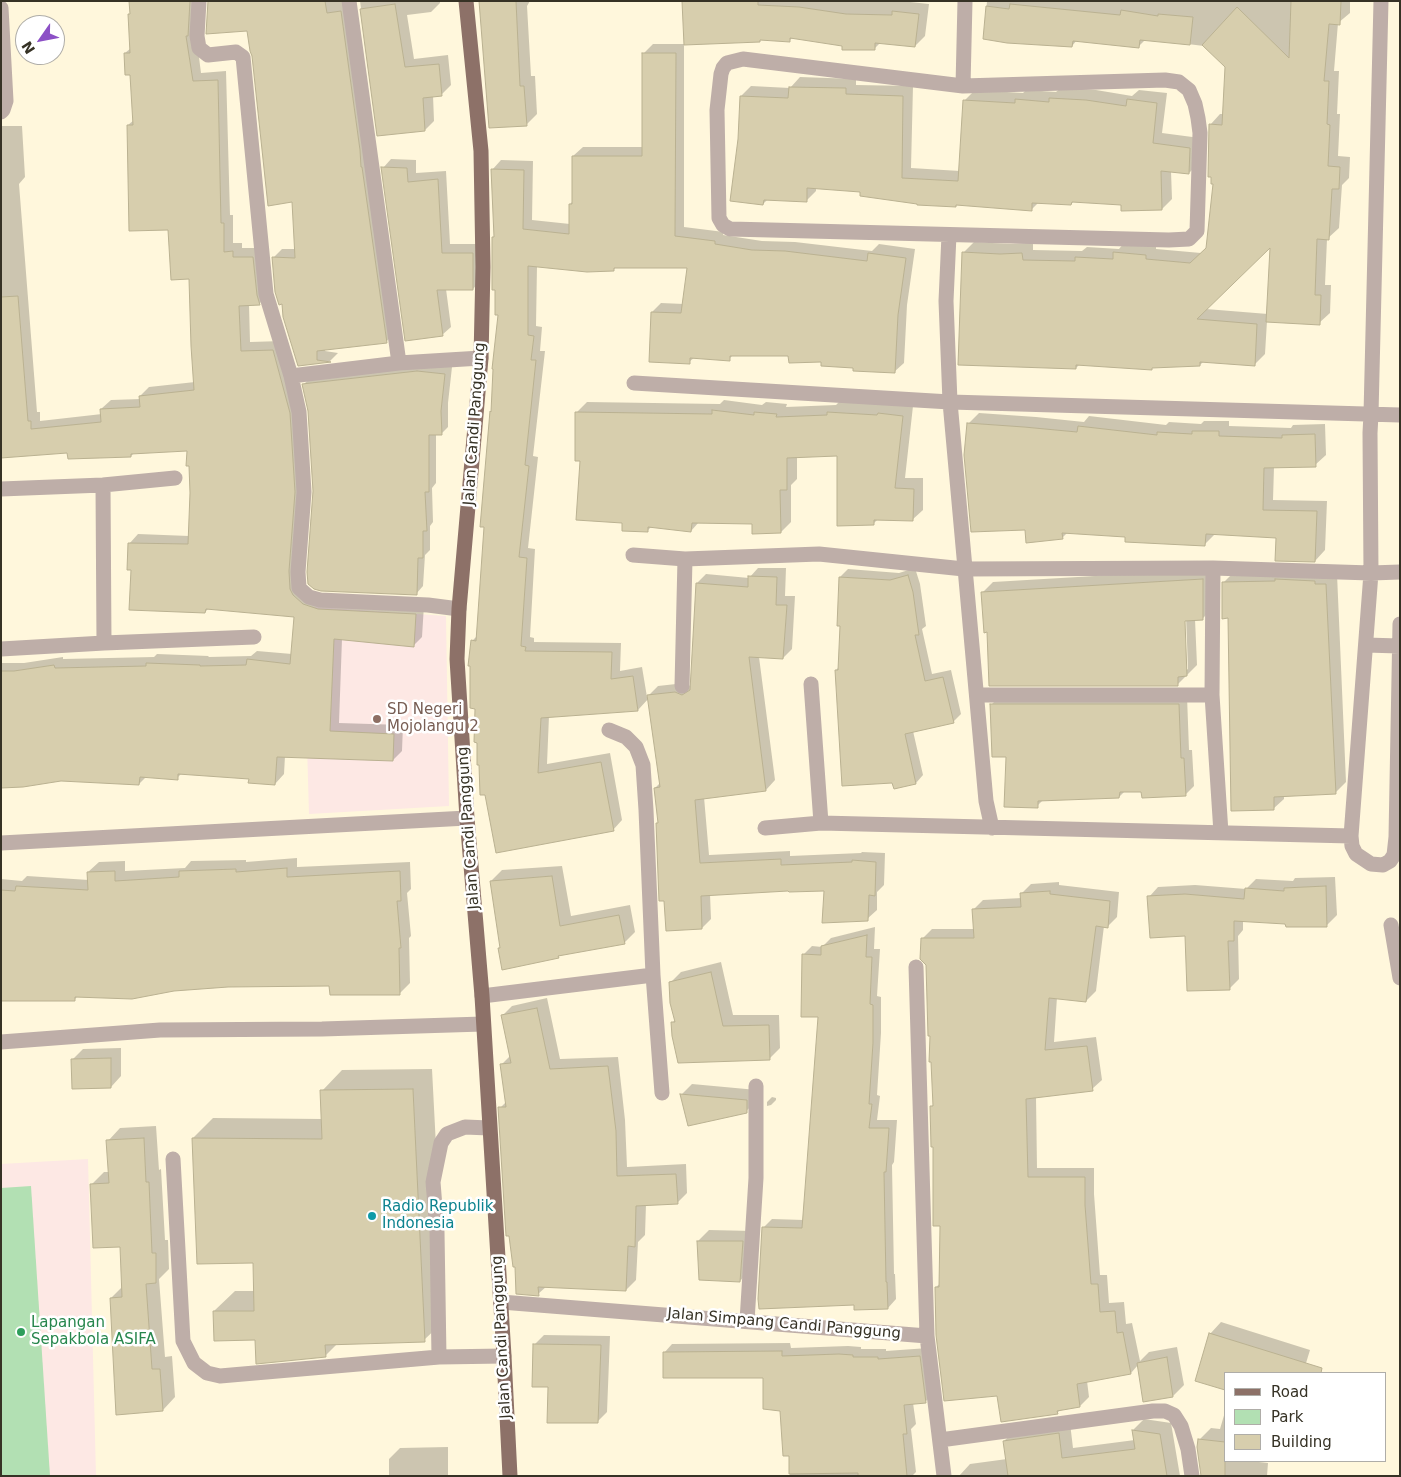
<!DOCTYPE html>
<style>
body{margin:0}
#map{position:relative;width:1401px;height:1477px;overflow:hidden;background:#fff7dc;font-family:"DejaVu Sans",sans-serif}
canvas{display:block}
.frame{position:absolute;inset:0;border:2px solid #363225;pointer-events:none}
.legend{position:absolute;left:1224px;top:1372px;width:162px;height:90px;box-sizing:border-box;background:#fff;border:1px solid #afada8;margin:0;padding:6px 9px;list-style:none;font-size:15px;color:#363225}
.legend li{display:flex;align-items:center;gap:10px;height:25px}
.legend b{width:25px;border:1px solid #afada8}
.north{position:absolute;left:15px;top:15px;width:50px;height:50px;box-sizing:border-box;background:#fff;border:1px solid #afada8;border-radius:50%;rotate:237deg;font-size:14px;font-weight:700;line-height:20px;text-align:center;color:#363225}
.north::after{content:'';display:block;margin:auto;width:18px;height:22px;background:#8c50c6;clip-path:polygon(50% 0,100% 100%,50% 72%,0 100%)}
</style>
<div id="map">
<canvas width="1401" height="1477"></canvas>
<div class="frame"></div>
<ul class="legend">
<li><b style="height:6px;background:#8d7168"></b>Road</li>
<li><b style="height:14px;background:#b2e0b3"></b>Park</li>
<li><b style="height:14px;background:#d7cead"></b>Building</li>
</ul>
<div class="north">N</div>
</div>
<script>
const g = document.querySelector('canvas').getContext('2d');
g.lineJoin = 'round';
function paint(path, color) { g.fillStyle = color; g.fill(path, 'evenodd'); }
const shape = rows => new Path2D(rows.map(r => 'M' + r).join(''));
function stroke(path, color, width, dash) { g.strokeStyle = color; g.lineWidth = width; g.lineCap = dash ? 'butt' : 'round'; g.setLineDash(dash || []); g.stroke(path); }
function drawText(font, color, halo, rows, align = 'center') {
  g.font = font + ' "DejaVu Sans",sans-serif'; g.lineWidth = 5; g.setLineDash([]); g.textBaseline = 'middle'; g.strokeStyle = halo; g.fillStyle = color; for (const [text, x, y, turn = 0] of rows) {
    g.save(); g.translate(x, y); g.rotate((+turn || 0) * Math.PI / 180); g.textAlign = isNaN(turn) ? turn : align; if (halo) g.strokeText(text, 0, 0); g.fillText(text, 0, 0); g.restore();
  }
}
const education = shape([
 [303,606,446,616,449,806,309,814],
 [88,1159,96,1476,1,1476,1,1164]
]);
const green = shape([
 [31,1186,50,1476,1,1476,1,1188]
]);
const shadow = shape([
 [131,1,198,1,195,26,201,73,226,71,230,215,233,215,233,243,242,243,242,248,262,248,268,295,259,304,249,304,250,342,282,341,298,404,299,580,312,595,424,605,422,637,413,646,342,639,339,723,403,725,402,751,393,760,285,756,284,774,275,784,250,778,182,773,177,778,147,776,139,784,61,780,1,787,1,663,24,663,63,657,63,659,154,657,157,654,209,656,208,657,251,656,257,651,292,654,296,616,209,608,205,612,132,569,129,544,138,534,189,536,191,493,189,450,134,453,131,456,69,451,1,457,1,126,22,126,25,177,19,184,37,412,40,412,40,421,102,414,101,409,111,400,141,399,140,396,149,387,195,382,191,278,169,229,128,125,134,120,131,74,125,53,131,48],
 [210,1,350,1,395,332,386,342,325,349,325,351,338,353,330,361,299,364,273,258,282,249,296,249,293,201,254,56,248,29],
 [360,1,440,1,440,3,431,12,407,15,414,59,448,55,451,85,442,94,433,95,434,121,425,130,378,135],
 [480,1,530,1,527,6,531,76,535,76,537,114,527,124],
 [683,1,901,1,929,4,925,36,915,46,881,42,874,49,793,37,790,40,762,39,759,41],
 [987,1,1350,1,1350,13,1338,23,1334,71,1339,71,1337,114,1340,114,1338,156,1350,157,1349,178,1342,185,1339,228,1327,239,1325,285,1331,285,1330,313,1319,323,1267,321,1265,354,1254,365,1204,361,1200,365,1153,367,1151,369,1080,364,1076,368,963,253,974,242,1011,244,1033,243,1033,250,1082,251,1087,247,1119,249,1125,242,1156,244,1156,249,1201,253,1208,248,1214,183,1210,125,1220,114,1224,114,1226,67,1204,46,1146,39,1138,47,1077,40,1072,46,984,38],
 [1271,245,1268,314,1206,309],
 [653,44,684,44,684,227,724,232,723,235,762,241,795,242,872,251,879,244,915,249,907,305,904,363,894,372,790,355,734,354,729,359,695,357,689,362,652,312,661,303,684,304,689,267,616,267,613,270,537,266,536,326,542,327,540,351,545,351,533,456,538,457,528,548,535,549,530,637,534,638,534,642,621,643,620,671,642,667,647,697,658,686,685,683,692,687,697,583,706,574,749,578,758,568,786,568,785,596,795,596,792,649,783,658,759,657,775,780,766,790,704,797,709,855,790,851,790,856,861,853,862,852,885,853,884,885,877,892,877,910,867,919,825,890,790,890,710,894,711,919,702,928,659,822,655,788,660,783,649,698,638,710,549,716,547,764,610,753,622,820,613,830,497,852,472,665,472,641,478,635,491,412,493,410,500,314,496,289,493,237,495,236,492,170,501,160,533,161,532,220,570,224,570,204,573,201,573,156,583,147,643,147,644,53],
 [800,77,856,79,856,85,913,86,911,168,960,171,965,100,975,90,1023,93,1026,90,1056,92,1061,88,1096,90,1132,96,1139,90,1167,93,1162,133,1200,138,1199,163,1189,173,1171,171,1172,199,1162,209,1122,203,1074,201,1071,204,1039,202,1032,209,958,203,956,206,862,190,816,188,816,191,806,201,768,199,763,204,740,140,741,96,751,86,790,88],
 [391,159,416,160,416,173,446,171,450,244,482,244,481,280,473,289,446,289,451,327,442,335,383,168],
 [425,364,452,367,448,403,448,427,441,434,436,434,436,483,432,488,433,522,430,526,430,550,425,555,423,586,416,594,315,491,310,411,304,384,311,377],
 [724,400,762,405,766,402,787,404,786,407,836,405,839,402,913,406,905,478,923,478,923,510,912,520,878,519,873,524,838,454,797,457,797,479,791,485,791,522,781,532,753,523,699,522,691,531,652,526,647,531,623,522,582,460,576,413,587,402,720,404],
 [979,413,1036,417,1084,422,1089,416,1166,425,1169,422,1201,424,1204,421,1229,421,1229,426,1291,428,1293,425,1325,424,1326,455,1315,465,1274,467,1273,500,1327,501,1325,550,1315,561,1278,536,1215,534,1204,545,1127,536,1068,532,1062,538,1026,529,968,424],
 [915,568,920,584,926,626,922,629,932,674,951,670,961,714,953,722,913,731,923,775,916,783,836,670,839,667,842,625,840,577,848,569,899,573],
 [1213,569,1213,608,1203,618,1195,619,1197,665,1178,684,988,631,983,592,993,582],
 [1183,615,1186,615,1188,669,1185,671],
 [1234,572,1337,574,1346,782,1335,793,1284,795,1284,799,1273,809,1229,617,1224,582],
 [1000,696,1187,696,1189,750,1192,750,1194,786,1185,795,1125,791,1119,797,1043,800,1037,806,1007,756,991,705],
 [297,858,297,867,410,862,411,889,407,893,411,936,409,938,410,983,400,993,331,985,228,986,78,996,74,1000,1,999,1,879,22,881,27,876,89,880,88,872,99,862,125,861,125,871,185,868,191,861,246,860,246,862],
 [562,866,571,916,630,905,635,932,624,943,561,954,558,957,499,948,501,946,491,881,502,870],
 [1335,877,1337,915,1327,925,1243,920,1243,930,1238,936,1239,979,1229,989,1187,935,1149,897,1158,887,1195,885,1246,889,1256,879,1293,881,1295,878],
 [1059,882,1059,885,1119,892,1117,917,1108,926,1104,926,1096,991,1086,1001,1057,997,1054,1042,1096,1037,1102,1080,1092,1089,1036,1097,1037,1168,1094,1168,1094,1194,1100,1275,1107,1275,1109,1303,1124,1302,1126,1324,1132,1323,1140,1361,1149,1352,1177,1347,1184,1385,1173,1396,1144,1400,1138,1365,1131,1373,1087,1381,1089,1397,1080,1406,1061,1409,1057,1413,998,1395,936,1287,941,1283,941,1225,931,1107,934,1104,928,964,922,939,932,929,975,929,973,910,983,900,1022,898,1022,893,1031,884],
 [875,927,874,949,880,949,877,996,881,997,881,1033,877,1095,880,1096,877,1120,897,1120,894,1162,892,1165,894,1274,895,1274,896,1299,888,1308,855,1304,764,1227,772,1219,804,1220,819,1016,803,955,812,946,822,947,831,938],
 [721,962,733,1015,779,1015,780,1048,769,1059,672,1023,675,1020,670,983,681,972],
 [547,998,560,1059,618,1057,625,1120,627,1167,686,1164,687,1193,677,1203,646,1204,645,1235,638,1242,636,1280,626,1290,547,1286,538,1294,516,1266,500,1108,507,1101,501,1065,511,1055,502,1016,512,1006],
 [121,1048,121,1076,111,1087,73,1059,83,1049],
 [432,1069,445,1320,424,1340,338,1343,325,1356,256,1339,214,1311,235,1291,255,1291,255,1261,193,1138,213,1118,323,1119,322,1091,342,1070],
 [692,1084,757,1090,757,1101,746,1111,681,1095],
 [772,1097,776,1098,776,1100,771,1105,767,1106,767,1102],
 [156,1126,159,1170,161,1169,165,1240,168,1240,169,1269,159,1279,165,1357,172,1356,175,1397,163,1410,111,1298,123,1286,122,1246,91,1185,104,1172,109,1172,108,1141,120,1128],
 [709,1230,753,1231,750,1270,740,1281,698,1241],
 [1221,1322,1310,1350,1303,1373,1225,1373,1210,1334],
 [544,1335,610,1336,607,1412,597,1422,549,1386,534,1345],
 [790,1343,791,1348,848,1346,861,1347,861,1349,886,1349,886,1351,928,1348,934,1393,925,1402,913,1403,916,1424,911,1429,916,1472,912,1476,790,1476,790,1454,781,1410,764,1376,664,1353,672,1344],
 [1225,1412,1225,1461,1259,1461,1259,1462,1268,1463,1267,1476,1202,1476,1200,1439,1211,1428,1220,1429],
 [1144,1419,1171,1423,1180,1476,959,1476,970,1464,1007,1459,1004,1441,1016,1430,1070,1423,1073,1448,1135,1440,1133,1430],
 [448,1447,448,1476,389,1476,389,1459,400,1448]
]);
const building = shape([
 [129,1,190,1,188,36,186,36,193,81,218,80,221,223,224,223,224,252,233,251,233,257,253,257,257,295,260,305,239,306,241,351,273,350,290,413,295,492,289,571,290,589,293,595,303,604,318,609,416,614,414,647,334,639,330,731,394,734,393,761,277,757,275,785,248,783,249,779,178,774,178,780,140,777,139,785,61,781,23,787,1,788,1,671,14,671,54,665,55,668,146,666,146,663,200,665,200,666,246,665,247,659,290,664,294,617,206,609,205,613,129,610,131,570,127,570,128,543,188,544,190,493,189,466,186,466,187,451,131,454,131,457,68,459,67,453,1,458,1,297,18,296,28,421,31,421,31,429,101,422,100,409,140,407,139,396,194,390,191,346,189,279,171,280,168,230,129,231,127,125,133,125,130,75,125,75,124,53,130,53,128,14,130,14,129,1],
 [208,1,325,1,327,13,341,11,360,150,361,167,362,167,387,343,317,351,317,360,331,362,298,366,283,317,282,304,279,305,275,292,272,257,295,258,292,202,268,206,252,56,250,51,247,31,206,34,208,1],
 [479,1,516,1,520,86,524,86,527,126,489,128,479,1],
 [682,1,758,1,758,5,799,7,846,14,892,15,892,11,919,14,915,47,875,43,875,50,842,50,842,46,790,38,790,42,760,40,760,42,684,45,682,1],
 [1291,1,1341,1,1340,25,1329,24,1324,81,1329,81,1327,124,1330,125,1328,166,1340,167,1339,189,1332,189,1329,240,1317,239,1315,295,1321,295,1320,325,1266,322,1270,248,1197,319,1257,324,1255,366,1200,362,1200,366,1152,368,1152,370,1076,365,1076,369,958,365,962,252,1000,254,1022,253,1023,260,1075,261,1075,257,1113,259,1113,252,1146,255,1146,259,1190,263,1206,248,1213,184,1211,184,1211,177,1208,177,1209,124,1222,125,1225,67,1202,45,1237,7,1289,58,1291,1],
 [395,4,405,67,439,64,442,96,423,98,425,131,377,136,360,9,395,4],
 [1010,4,1120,15,1121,10,1158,16,1158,14,1193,17,1190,45,1140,40,1139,48,1073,41,1072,47,1007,43,983,39,986,6,1009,9,1010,4],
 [642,53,676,53,675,236,715,241,715,244,752,250,785,251,867,261,868,253,906,258,898,315,895,373,853,371,853,368,821,366,821,362,789,363,788,356,730,356,730,361,690,358,690,364,649,362,651,312,681,313,687,268,614,268,614,271,587,272,528,266,528,335,534,336,531,360,536,360,525,465,529,466,519,557,527,558,521,646,526,647,525,651,612,652,611,679,633,676,638,711,541,718,538,773,601,762,614,831,496,853,485,795,480,795,479,765,477,765,477,743,474,742,475,709,470,708,470,666,468,666,471,640,476,641,484,527,480,527,490,411,491,412,493,369,492,369,498,315,495,315,495,290,492,290,492,237,494,237,491,169,524,170,523,229,569,234,569,204,572,204,572,156,642,156,642,53],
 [789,87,846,88,846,94,903,96,902,178,958,181,963,100,1015,103,1015,99,1049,102,1049,98,1086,100,1126,106,1127,99,1157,103,1153,143,1190,148,1189,174,1161,171,1162,210,1121,211,1121,205,1072,202,1071,205,1032,203,1032,211,956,205,956,207,917,205,917,204,860,196,860,192,807,188,807,202,764,200,763,205,730,201,738,139,740,96,788,98,789,87],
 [381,167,407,168,408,182,438,179,442,253,473,253,473,290,437,290,443,336,405,341,381,167],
 [417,371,445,374,441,411,442,435,429,435,429,492,425,492,427,531,423,531,423,558,418,558,417,595,321,591,314,589,308,584,307,572,313,491,308,411,302,384,417,371],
 [712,410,754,415,754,412,777,414,776,417,827,415,827,412,877,415,878,413,903,416,895,488,914,489,913,521,874,520,874,525,837,526,837,456,787,458,787,490,780,490,781,533,752,534,752,524,692,523,691,532,648,527,648,532,622,531,622,523,576,520,580,461,575,461,575,412,712,414,712,410],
 [967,423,1024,427,1077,432,1078,426,1157,435,1157,432,1192,434,1192,431,1219,431,1219,436,1282,438,1282,435,1315,434,1316,467,1264,468,1263,510,1317,511,1315,562,1275,561,1276,538,1206,534,1205,546,1125,542,1125,537,1062,533,1063,539,1026,543,1025,530,971,532,964,455,967,423],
 [908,575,913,592,919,635,915,635,925,681,943,677,954,723,905,734,916,784,894,789,892,783,842,786,835,670,838,670,840,626,837,626,839,577,890,580,908,575],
 [748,576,777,577,776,605,787,605,783,659,749,657,766,791,695,800,700,863,781,859,781,865,852,862,852,860,876,862,875,896,869,895,868,921,822,923,824,891,789,892,788,891,701,896,702,929,666,931,664,901,659,901,656,823,658,823,654,788,660,787,647,695,675,692,682,695,690,690,696,583,748,587,748,576],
 [1203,579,1203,620,1185,621,1187,676,1178,677,1178,686,989,686,987,632,984,633,981,592,1203,579],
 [1275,579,1315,581,1315,584,1326,584,1336,794,1274,797,1274,810,1231,811,1228,618,1222,619,1222,582,1275,581,1275,579],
 [990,704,1179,704,1181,758,1184,758,1186,796,1142,798,1141,792,1120,792,1119,798,1038,801,1038,808,1004,807,1006,757,992,757,990,704],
 [287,868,287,877,400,871,401,901,397,901,401,948,399,948,400,995,330,995,329,986,228,987,174,991,132,999,75,997,75,1001,1,1001,1,890,15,891,16,886,88,890,87,872,115,871,115,881,179,877,179,871,236,869,236,872,287,868],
 [552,876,560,926,619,915,625,944,558,956,559,958,502,970,498,948,500,948,490,881,552,876],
 [1326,886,1327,927,1286,927,1285,924,1234,921,1234,941,1228,941,1230,990,1187,991,1185,936,1150,938,1147,896,1185,894,1244,899,1245,888,1284,891,1284,888,1326,886],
 [1050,891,1050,894,1110,901,1108,928,1096,926,1086,1002,1049,998,1045,1050,1087,1046,1093,1091,1026,1099,1028,1177,1085,1177,1085,1205,1091,1284,1098,1284,1100,1312,1115,1311,1117,1333,1123,1332,1131,1374,1077,1384,1080,1407,1057,1411,1058,1414,1001,1422,997,1396,944,1401,936,1335,935,1287,939,1287,940,1226,933,1226,933,1147,931,1147,930,1106,933,1106,931,1062,929,1062,930,1036,928,1036,926,965,920,959,921,938,974,938,972,909,1021,907,1020,893,1050,891],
 [867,935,866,957,872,957,870,1004,873,1005,873,1043,869,1104,872,1104,869,1128,889,1128,886,1172,884,1172,886,1282,887,1282,888,1309,854,1310,854,1305,759,1309,758,1299,762,1227,802,1228,818,1017,801,1017,802,954,821,955,821,946,867,935],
 [711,972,723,1026,769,1025,770,1060,678,1063,672,1036,671,1022,675,1022,670,1003,669,982,711,972],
 [537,1008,550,1069,608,1066,616,1131,617,1176,676,1174,678,1204,636,1206,635,1247,628,1246,626,1291,538,1287,539,1296,516,1294,515,1267,513,1267,509,1236,506,1236,498,1107,506,1107,500,1064,511,1063,501,1015,537,1008],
 [111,1058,111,1088,72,1089,71,1059,111,1058],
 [413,1089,425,1342,325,1345,326,1357,256,1364,255,1340,214,1341,213,1311,254,1311,253,1263,197,1264,192,1138,322,1139,320,1090,413,1089],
 [680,1094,747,1100,747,1113,688,1126,680,1094],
 [144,1138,146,1182,149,1182,152,1253,156,1253,156,1283,146,1284,152,1369,160,1369,163,1411,116,1415,110,1298,122,1297,120,1247,93,1248,90,1184,109,1183,106,1140,144,1138],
 [697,1241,743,1241,740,1282,699,1280,697,1241],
 [1209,1333,1322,1368,1321,1373,1225,1373,1225,1390,1195,1381,1209,1333],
 [533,1344,601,1345,598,1423,547,1423,548,1387,532,1387,533,1344],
 [782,1351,782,1356,839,1354,853,1355,853,1357,878,1357,878,1359,920,1356,926,1403,904,1405,907,1434,903,1434,907,1476,858,1476,858,1473,789,1474,789,1456,783,1456,780,1411,763,1409,763,1378,663,1378,663,1352,782,1351],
 [1167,1357,1173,1397,1143,1402,1137,1363,1167,1357],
 [1132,1430,1160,1434,1167,1476,1008,1476,1003,1441,1059,1433,1062,1458,1135,1449,1132,1430],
 [1198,1439,1225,1442,1225,1476,1201,1476,1197,1447,1198,1439]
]);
const minor = shape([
 [199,1,197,36,199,48,208,55,236,52,243,57,266,294,291,376,299,412,304,492,298,572,299,588,309,597,320,600,428,605,459,609],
 [349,1,399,363],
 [1381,1,1371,414,1370,433,1371,573,1351,836,1352,846,1356,854,1371,864,1383,865,1390,861,1394,855,1396,837,1400,624],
 [1,8,6,101,3,110,1,112],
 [743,59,963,86,1165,80,1179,82,1189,90,1195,104,1198,118,1200,133,1197,231,1189,239,1169,240,730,229,723,225,719,218,717,110,721,74,723,68,727,63,743,59],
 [963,86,965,1],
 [949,235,946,301,950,402,986,801,992,828],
 [291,376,399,363,481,358],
 [634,383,950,402,1400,415],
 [103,485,104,643],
 [1,489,103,485,175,478],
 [633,555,685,559,819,554,964,569,1213,568,1371,573,1400,572],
 [1213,568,1212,695,1221,833],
 [1366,645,1399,646],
 [1,649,104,643,254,637],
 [811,684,821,823],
 [682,686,685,559],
 [977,695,1212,695],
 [609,730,626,737,636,747,643,765,646,810,653,975,662,1093],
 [765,828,821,823,1351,836],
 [1,843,467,818],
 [1391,925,1400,978],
 [916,967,927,1336],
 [482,996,653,975],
 [1,1042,160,1030,322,1029,483,1024],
 [173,1159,183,1341,194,1363,207,1373,220,1376,439,1357,504,1356],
 [501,1302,927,1336,944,1476],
 [747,1321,756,1178,756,1086],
 [439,1357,437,1232,433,1182,441,1143,447,1134,465,1127,489,1128],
 [940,1440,1153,1411,1165,1411,1174,1415,1181,1426,1188,1449,1192,1476]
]);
const major = shape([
 [466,1,481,151,483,267,481,358,459,609,457,659,467,818,482,996,504,1356,510,1476]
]);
const markers = [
 [377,719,5,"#8d6e63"],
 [372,1216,5,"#0f9aa8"],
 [21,1332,5,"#2e9e5b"]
];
const streetNames = [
 ["Jalan Candi Panggung",475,424,-86],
 ["Jalan Candi Panggung",469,828,-94],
 ["Jalan Simpang Candi Panggung",784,1324,5],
 ["Jalan Candi Panggung",502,1337,-93]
];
const educationNames = [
 ["SD Negeri",387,710],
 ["Mojolangu 2",387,727]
];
const cultureNames = [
 ["Radio Republik",382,1207],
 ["Indonesia",382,1224]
];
const leisureNames = [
 ["Lapangan",31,1323],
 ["Sepakbola ASIFA",31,1340]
];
paint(education, '#fde8e4');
paint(green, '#b2e0b3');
paint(shadow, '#0003');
paint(building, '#d7cead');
stroke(building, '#bab191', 1);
stroke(minor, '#beaea8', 15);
stroke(major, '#8d7168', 15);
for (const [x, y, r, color] of markers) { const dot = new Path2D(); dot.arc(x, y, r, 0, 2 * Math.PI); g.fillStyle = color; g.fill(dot); stroke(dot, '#fff', 2); }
drawText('15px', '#363225', '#fff', streetNames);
drawText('15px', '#785e54', '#fff', educationNames, 'left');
drawText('15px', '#0d838f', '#fff', cultureNames, 'left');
drawText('15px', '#27864d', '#fff', leisureNames, 'left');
</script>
